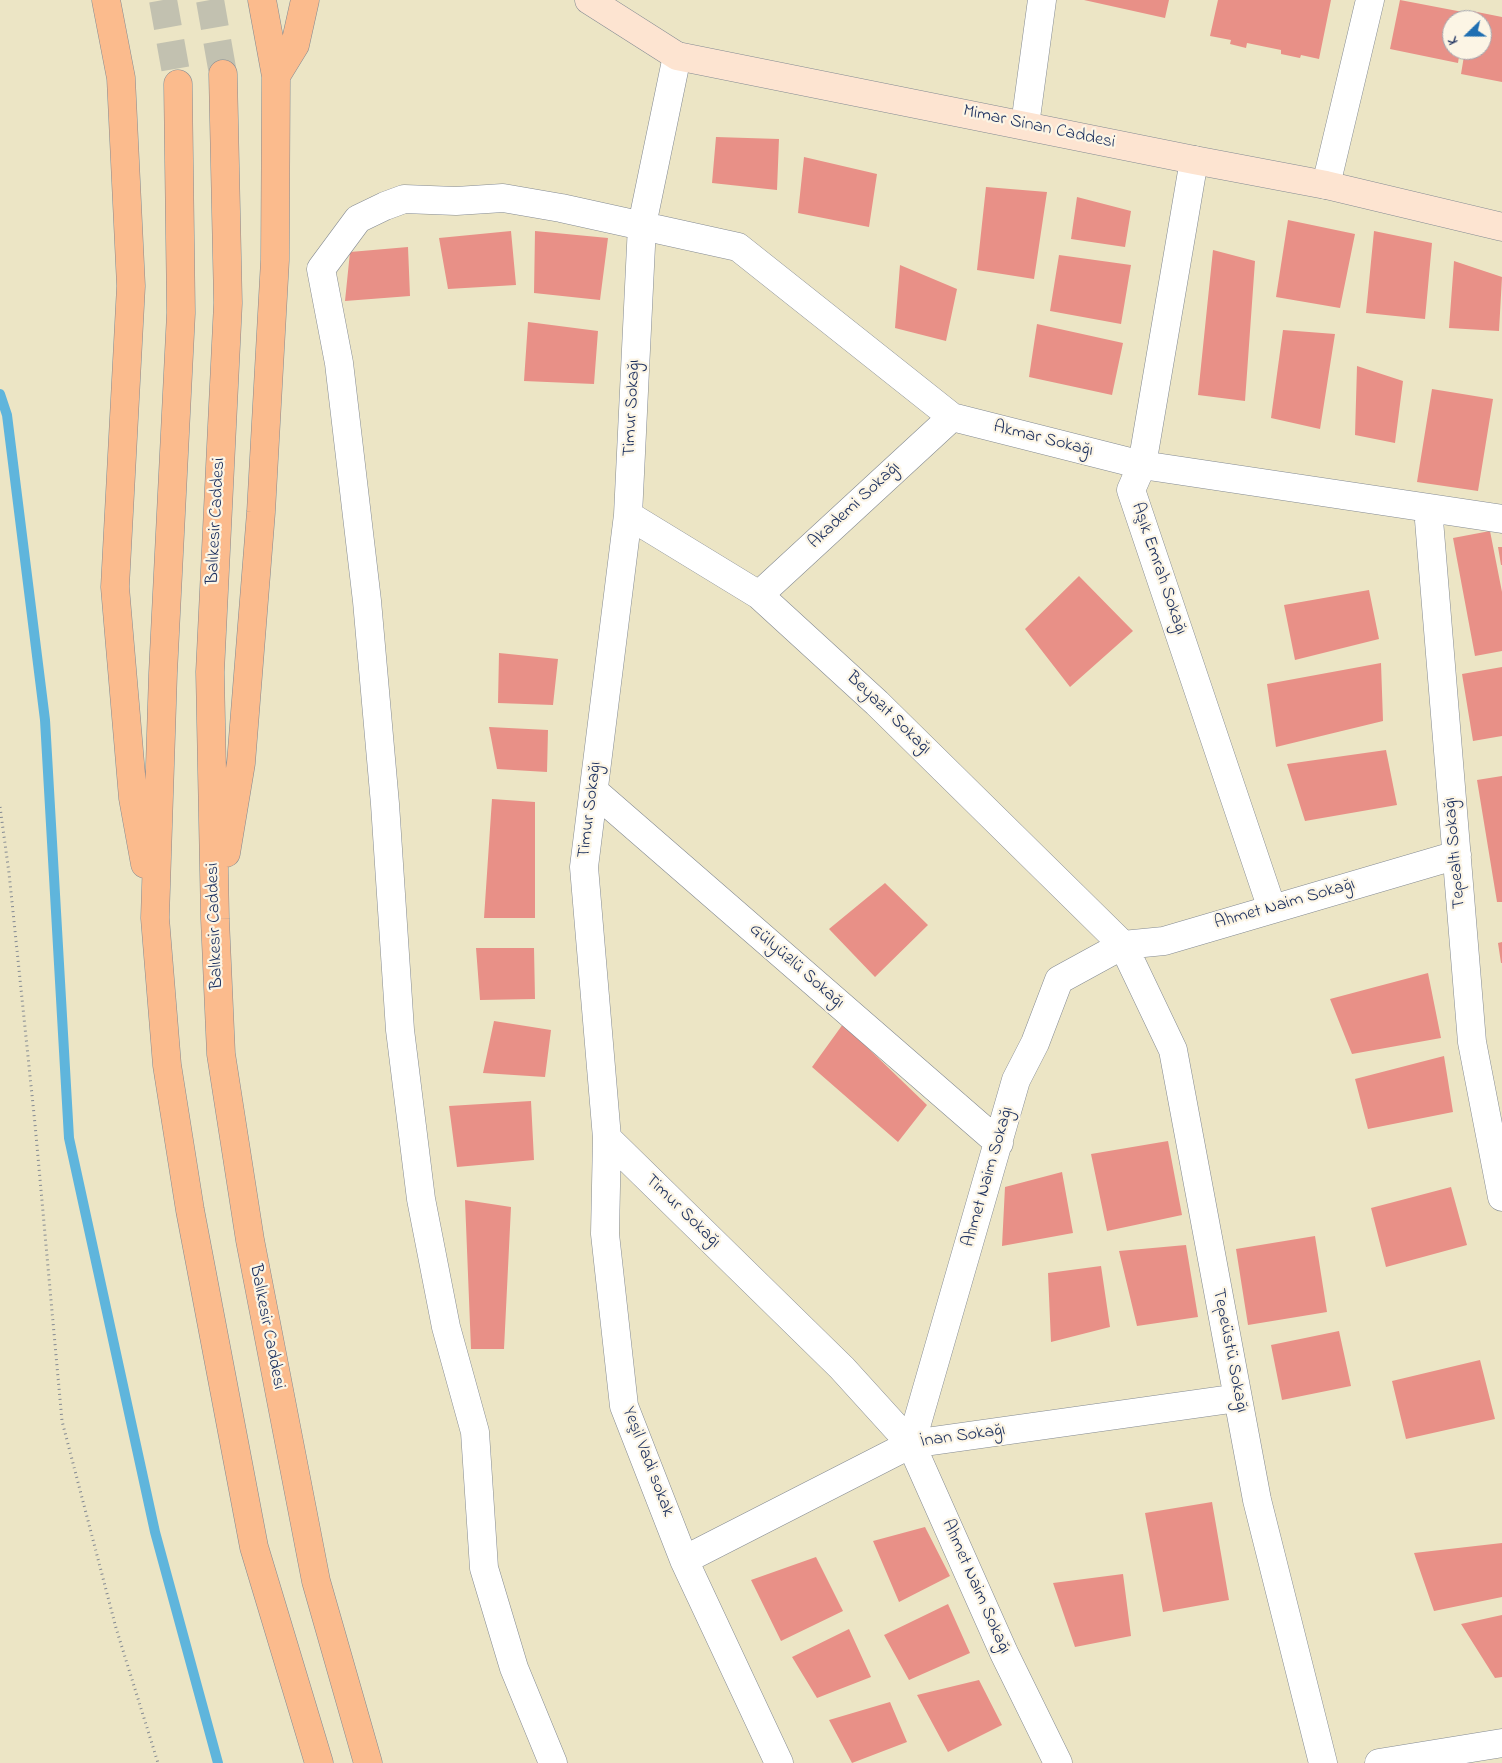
<!DOCTYPE html>
<meta charset="utf-8">
<style>
body{margin:0}
#map{position:relative;width:1502px;height:1763px;overflow:hidden;background:#ece5c5;font-family:"Indie Flower",sans-serif}
canvas{display:block}
.north{position:absolute;left:1442px;top:10px;width:50px;height:50px;box-sizing:border-box;background:#fcf5e5;border:1px solid #a2a6af;border-radius:50%;rotate:248deg;font-size:14px;font-weight:700;line-height:20px;text-align:center;color:#1b2f5e}
.north::after{content:'';display:block;margin:auto;width:18px;height:22px;background:#1f6fb2;clip-path:polygon(50% 0,100% 100%,50% 72%,0 100%)}
</style>
<div id="map">
<canvas width="1502" height="1763"></canvas>
<div class="north">K</div>
</div>
<script>
const g = document.querySelector('canvas').getContext('2d');
g.lineJoin = 'round';
const shape = rows => new Path2D(rows.map(r => 'M' + r).join(''));
function stroke(path, color, width, dash) { g.strokeStyle = color; g.lineWidth = width; g.lineCap = dash ? 'butt' : 'round'; g.setLineDash(dash || []); g.stroke(path); }
function paint(path, color) { g.fillStyle = color; g.fill(path, 'evenodd'); }
function drawText(font, color, halo, rows, align = 'center') {
  g.font = font + ' "Indie Flower",sans-serif'; g.lineWidth = 4.5; g.setLineDash([]); g.textBaseline = 'middle'; g.strokeStyle = halo; g.fillStyle = color; for (const [text, x, y, turn = 0] of rows) {
    g.save(); g.translate(x, y); g.rotate((+turn || 0) * Math.PI / 180); g.textAlign = isNaN(turn) ? turn : align; if (halo) g.strokeText(text, 0, 0); g.fillText(text, 0, 0); g.restore();
  }
}
const stream = shape([
 [0,394,7,415,45,720,69,1138,155,1532,218,1763]
]);
const building = shape([
 [1084,0,1169,0,1165,18],
 [1218,0,1331,0,1319,59,1301,55,1300,58,1281,54,1281,50,1247,43,1246,48,1230,44,1231,40,1210,36],
 [1400,0,1468,13,1466,20,1452,20,1452,50,1460,50,1458,63,1390,49],
 [1472,11,1502,17,1502,82,1461,74,1465,50,1482,50,1482,20,1471,20],
 [716,137,779,139,777,190,712,183],
 [804,157,877,174,869,227,798,213],
 [986,187,1047,192,1034,279,977,270],
 [1077,197,1131,211,1125,247,1071,239],
 [1288,220,1355,234,1340,308,1276,297],
 [511,231,516,285,448,289,439,238],
 [535,231,608,238,600,300,534,293],
 [1374,231,1432,243,1425,319,1366,313],
 [408,247,410,296,345,301,350,252],
 [1213,250,1255,261,1245,401,1198,395],
 [1059,255,1131,265,1121,324,1050,311],
 [1454,261,1502,277,1499,331,1449,328],
 [900,265,957,289,946,341,895,328],
 [528,322,598,331,594,384,524,381],
 [1037,324,1123,343,1112,395,1029,377],
 [1283,330,1335,334,1320,429,1271,418],
 [1357,366,1403,381,1395,443,1355,435],
 [1432,389,1493,399,1478,491,1417,482],
 [1490,531,1502,592,1502,651,1475,656,1453,538],
 [1498,547,1502,547,1502,565,1501,565],
 [1079,576,1133,631,1070,687,1025,629],
 [1369,590,1379,639,1295,660,1284,605],
 [499,653,558,659,553,705,498,703],
 [1381,663,1383,721,1276,747,1267,684],
 [1502,667,1502,736,1473,741,1462,674],
 [489,727,548,730,547,772,497,769],
 [1386,750,1397,805,1305,821,1287,764],
 [1502,776,1502,902,1497,902,1477,780],
 [492,799,535,802,535,918,484,918],
 [885,883,928,925,875,977,829,929],
 [1502,942,1502,963,1501,963,1498,943],
 [476,948,534,948,535,999,480,1000],
 [1428,973,1441,1038,1352,1054,1330,999],
 [494,1021,551,1030,545,1077,483,1073],
 [843,1024,927,1105,898,1142,812,1067],
 [1444,1056,1453,1112,1368,1129,1355,1079],
 [531,1101,534,1160,457,1167,449,1106],
 [1168,1141,1182,1215,1107,1231,1091,1154],
 [1062,1172,1073,1233,1002,1246,1005,1187],
 [1451,1187,1467,1245,1386,1267,1371,1208],
 [465,1200,511,1207,504,1349,471,1349],
 [1315,1236,1327,1312,1248,1325,1236,1249],
 [1186,1245,1198,1317,1137,1326,1119,1251],
 [1101,1266,1110,1327,1051,1342,1048,1273],
 [1339,1331,1351,1386,1282,1400,1271,1345],
 [1480,1360,1495,1419,1406,1439,1392,1381],
 [1212,1502,1229,1600,1163,1612,1145,1513],
 [925,1527,950,1576,899,1602,873,1541],
 [1502,1543,1502,1597,1434,1611,1414,1553],
 [816,1557,843,1611,781,1641,751,1580],
 [1123,1574,1131,1636,1075,1647,1053,1583],
 [948,1604,970,1653,909,1680,884,1635],
 [1502,1615,1502,1677,1495,1678,1461,1624],
 [849,1629,871,1677,817,1698,792,1657],
 [979,1680,1002,1725,948,1752,917,1695],
 [890,1702,907,1742,852,1763,829,1720]
]);
const primaryTunnel = shape([
 [163,0,178,84],
 [210,0,223,74]
]);
const path = shape([
 [0,807,9,873,35,1124,62,1421,116,1628,158,1763]
]);
const minor = shape([
 [677,56,642,225,628,515,584,867,607,1138,842,1368,911,1444],
 [1025,125,1042,0],
 [1194,160,1142,465,1131,490,1272,909],
 [1326,185,1370,0],
 [1428,508,1472,1042,1502,1197],
 [628,515,759,595,877,703,1123,945,1173,1050,1257,1500,1323,1763],
 [759,595,952,417],
 [594,791,999,1143],
 [607,1138,605,1234,624,1406,684,1560,779,1763],
 [684,1560,911,1444,1238,1398],
 [553,1763,514,1668,484,1568,475,1432,446,1327,421,1199,400,1030,385,804,367,601,339,363,321,269,358,219,385,206,404,199,456,201,503,198,561,208,738,247,952,417,1142,465,1502,519],
 [1058,1763,1004,1653,911,1444,1016,1080,1035,1043,1059,980,1123,945,1164,941,1457,855],
 [1379,1763,1502,1743]
]);
const secondary = shape([
 [589,0,677,56,1194,160,1326,185,1502,227]
]);
const primary = shape([
 [106,0,121,78,131,286,115,587,133,798,145,864],
 [223,74,228,303,210,672,215,919,221,1054,250,1240,316,1581,368,1763],
 [276,76,295,45,305,0],
 [178,84,181,313,163,673,155,918,167,1065,190,1210,254,1547,319,1763],
 [226,853,241,763,261,512,275,260,276,76,262,0]
]);
const streetNames = [
 ["Mimar Sinan Caddesi",1039,128,12],
 ["Timur Sokağı",633,408,-87],
 ["Akmar Sokağı",1043,440,14],
 ["Akademi Sokağı",855,506,-43],
 ["Balıkesir Caddesi",217,521,-87],
 ["Aşık Emrah Sokağı",1158,569,71],
 ["Beyazıt Sokağı",888,714,44],
 ["Timur Sokağı",591,810,-83],
 ["Tepealtı Sokağı",1456,853,-95],
 ["Ahmet Naim Sokağı",1285,905,-16],
 ["Balıkesir Caddesi",216,926,-92],
 ["Gülyüzlü Sokağı",796,967,41],
 ["Ahmet Naim Sokağı",989,1177,-74],
 ["Timur Sokağı",682,1212,44],
 ["Balıkesir Caddesi",266,1327,79],
 ["Tepeüstü Sokağı",1229,1351,79],
 ["İnan Sokağı",963,1437,-8],
 ["Yeşil Vadi sokak",647,1462,69],
 ["Ahmet Naim Sokağı",975,1587,66]
];
stroke(stream, '#5fb5dc', 10);
paint(building, '#e89087');
stroke(primaryTunnel, '#c2c1b0', 28, [28, 14]);
stroke(minor, '#848a92', 29);
stroke(secondary, '#848a92', 29);
stroke(primary, '#848a92', 29);
stroke(path, '#848a92', 3, [1, 4]);
stroke(minor, '#fff', 28);
stroke(secondary, '#fde4d1', 28);
stroke(primary, '#fbbb8d', 28);
drawText('18px', '#1b2f5e', '#fcf5e5', streetNames);
</script>
